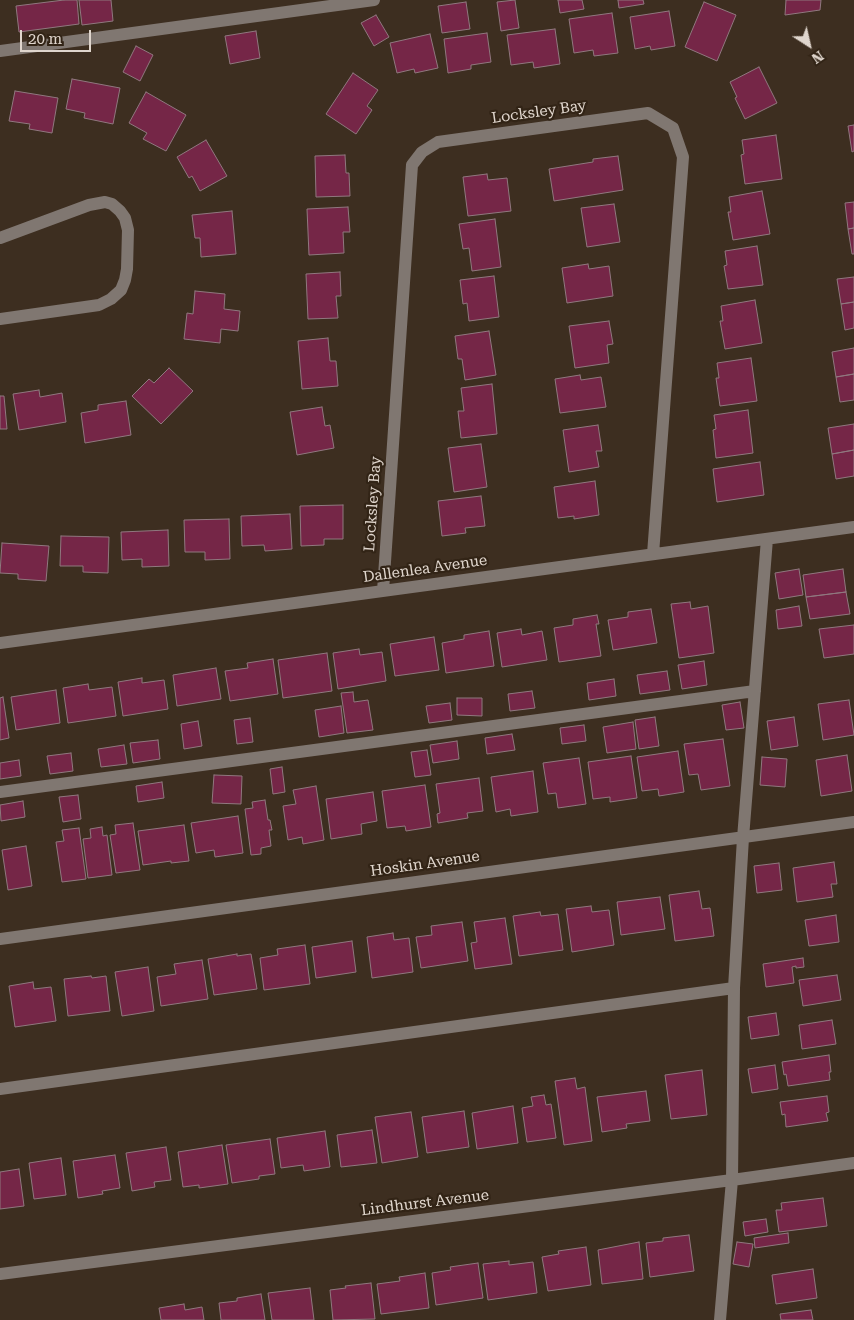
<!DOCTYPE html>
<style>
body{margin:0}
#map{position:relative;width:854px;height:1320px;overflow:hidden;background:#3d2e20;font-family:"Roboto Serif",serif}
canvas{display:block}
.north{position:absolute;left:784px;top:20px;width:50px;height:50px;-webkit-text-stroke:4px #322416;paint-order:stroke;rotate:145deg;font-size:14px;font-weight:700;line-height:20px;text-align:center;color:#e0d6cd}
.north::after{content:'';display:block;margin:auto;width:18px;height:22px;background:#e0d6cd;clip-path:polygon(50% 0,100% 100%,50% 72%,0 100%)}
.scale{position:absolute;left:20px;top:30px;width:71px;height:22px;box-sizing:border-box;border:2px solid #e0d6cd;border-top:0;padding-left:6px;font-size:15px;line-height:18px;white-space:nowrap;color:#e0d6cd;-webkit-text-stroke:4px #322416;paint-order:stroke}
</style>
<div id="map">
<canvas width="854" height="1320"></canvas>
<div class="north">N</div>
<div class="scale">20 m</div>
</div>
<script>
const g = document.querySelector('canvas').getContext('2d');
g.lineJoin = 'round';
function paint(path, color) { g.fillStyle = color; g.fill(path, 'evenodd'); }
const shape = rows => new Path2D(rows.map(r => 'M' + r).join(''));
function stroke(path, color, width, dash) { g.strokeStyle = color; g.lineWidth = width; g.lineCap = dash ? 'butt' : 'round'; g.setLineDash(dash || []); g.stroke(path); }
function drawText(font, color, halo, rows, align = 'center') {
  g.font = font + ' "Roboto Serif",serif'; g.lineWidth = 4.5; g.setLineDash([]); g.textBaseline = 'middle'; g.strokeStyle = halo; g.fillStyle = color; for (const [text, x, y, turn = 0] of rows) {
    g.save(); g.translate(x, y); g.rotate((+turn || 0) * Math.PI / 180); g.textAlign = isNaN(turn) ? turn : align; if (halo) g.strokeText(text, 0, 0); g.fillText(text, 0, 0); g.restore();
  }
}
const building = shape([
 [64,0,77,0,79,24,19,32,16,6,64,0],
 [79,0,111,0,113,21,82,25,79,0],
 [515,0,519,28,501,31,497,2,515,0],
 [558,0,582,0,584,9,560,13,558,0],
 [618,0,643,0,644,4,619,8,618,0],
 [786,0,821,0,820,10,785,15,786,0],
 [466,2,470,29,442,33,438,6,466,2],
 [704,2,736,15,717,61,685,47,704,2],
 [669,11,675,46,651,50,650,46,635,49,630,17,669,11],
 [612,13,618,53,594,56,593,50,574,53,569,19,612,13],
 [376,15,389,37,374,46,361,23,376,15],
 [555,29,560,64,534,68,533,62,511,65,507,35,555,29],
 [256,31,260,58,230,64,225,36,256,31],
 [487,33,491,62,471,65,471,69,448,73,444,39,487,33],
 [430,34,438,68,415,73,414,69,397,73,390,43,430,34],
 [136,46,153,55,140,81,123,72,136,46],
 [759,67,777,103,745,119,735,98,737,97,730,82,759,67],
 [353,73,378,90,367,106,372,110,356,134,326,114,353,73],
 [72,79,120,88,113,124,84,118,85,113,66,109,72,79],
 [15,91,58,98,52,133,29,129,30,124,9,121,15,91],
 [146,92,186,115,166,151,143,139,147,133,129,123,146,92],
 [854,125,854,151,852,152,848,126,854,125],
 [776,135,782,179,745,184,741,155,744,154,742,140,776,135],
 [206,140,227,176,200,191,192,176,189,178,177,157,206,140],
 [345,155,346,173,349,173,350,196,316,197,315,156,345,155],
 [618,156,623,190,554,201,549,169,593,162,593,159,618,156],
 [487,174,488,180,507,178,511,211,468,216,463,177,487,174],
 [762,191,770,234,733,240,728,212,731,212,729,197,762,191],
 [854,202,854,228,848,229,845,203,854,202],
 [614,204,620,242,587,247,581,208,614,204],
 [348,207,350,232,343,232,344,253,309,255,307,209,348,207],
 [232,211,236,254,201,257,200,238,195,238,192,215,232,211],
 [495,219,501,267,472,271,469,248,463,249,459,224,495,219],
 [854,228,854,254,852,254,848,229,854,228],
 [757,246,763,285,728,289,724,266,727,265,725,251,757,246],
 [588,264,589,269,609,266,613,296,567,303,562,268,588,264],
 [340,272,341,296,336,296,338,318,308,319,306,274,340,272],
 [494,276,499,317,469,321,467,303,463,304,460,280,494,276],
 [854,277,854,302,841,304,837,279,854,277],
 [195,291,225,294,224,309,240,311,238,331,221,329,220,343,184,339,187,313,193,314,195,291],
 [755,300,762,343,725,349,720,321,723,321,721,306,755,300],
 [854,302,854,328,845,330,841,304,854,302],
 [609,321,613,344,607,345,609,363,575,368,569,326,609,321],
 [489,331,496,375,465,380,462,359,458,359,455,336,489,331],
 [328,338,330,361,336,361,338,386,302,389,298,341,328,338],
 [854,348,854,374,836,377,832,352,854,348],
 [751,358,757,401,720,406,716,378,719,378,717,363,751,358],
 [169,368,193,391,161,424,132,396,149,379,154,383,169,368],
 [854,374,854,400,840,402,836,377,854,374],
 [580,375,581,380,601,377,606,407,560,413,555,379,580,375],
 [492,384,497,434,461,438,458,411,464,411,461,388,492,384],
 [39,390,40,397,62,393,66,422,19,430,13,394,39,390],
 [0,396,4,396,7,429,0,429,0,396],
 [126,401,131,435,85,443,81,413,98,410,98,405,126,401],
 [322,407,325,426,330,425,334,448,297,455,290,412,322,407],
 [748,410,753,453,716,458,713,430,716,429,714,415,748,410],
 [854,424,854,450,832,454,828,428,854,424],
 [598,425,602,451,596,451,599,467,569,472,563,430,598,425],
 [481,444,487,487,454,492,448,448,481,444],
 [854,450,854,476,836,479,832,454,854,450],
 [760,462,764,495,717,502,713,469,760,462],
 [595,481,599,515,574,519,574,516,558,518,554,487,595,481],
 [481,496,485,526,465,528,466,533,442,536,438,501,481,496],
 [343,505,343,539,324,539,324,545,301,546,300,506,343,505],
 [290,514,292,549,265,551,264,545,242,546,241,516,290,514],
 [229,519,230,559,205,560,205,552,185,552,184,520,229,519],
 [168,530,169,566,142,567,142,559,122,560,121,532,168,530],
 [61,536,109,537,108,573,83,572,83,566,60,566,61,536],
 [2,543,49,546,46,581,18,579,18,574,0,573,2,543],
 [799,569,803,595,779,599,775,573,799,569],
 [843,569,846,592,806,597,803,575,843,569],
 [846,592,850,614,810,619,806,597,846,592],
 [690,602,691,609,708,606,714,653,679,658,671,604,690,602],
 [799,606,802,626,778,629,776,610,799,606],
 [651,609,657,643,613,650,608,620,628,617,628,612,651,609],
 [597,615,599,624,596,624,601,656,559,662,554,628,573,625,573,619,597,615],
 [854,625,854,654,824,658,819,629,854,625],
 [521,629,522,635,542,631,547,660,502,667,497,633,521,629],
 [489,631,494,666,446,673,442,643,464,639,464,635,489,631],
 [434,637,439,670,395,676,390,644,434,637],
 [359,649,360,655,382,652,386,681,338,689,333,653,359,649],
 [327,653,332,691,283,698,278,660,327,653],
 [273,659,278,694,230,701,225,671,248,668,247,663,273,659],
 [704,661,707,685,682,689,678,665,704,661],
 [216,668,221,699,177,706,173,675,216,668],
 [667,671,670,690,640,694,637,675,667,671],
 [142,678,142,683,164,680,168,709,123,716,118,682,142,678],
 [614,679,616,696,589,700,587,683,614,679],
 [88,684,89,690,112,687,116,716,68,723,63,688,88,684],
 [56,690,60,723,16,730,11,697,56,690],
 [532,691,535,708,510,711,508,694,532,691],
 [353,692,354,702,368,700,373,730,347,733,341,693,353,692],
 [3,697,9,738,0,740,0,698,3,697],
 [457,698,482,698,482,716,457,715,457,698],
 [849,700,854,735,823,740,818,704,849,700],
 [740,702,744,728,726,730,722,705,740,702],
 [450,703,452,720,429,723,426,706,450,703],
 [341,706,344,733,319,737,315,710,341,706],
 [655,717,659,746,639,749,635,720,655,717],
 [794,717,798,746,771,750,767,721,794,717],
 [250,718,253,742,237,744,234,720,250,718],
 [198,721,202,746,184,749,181,724,198,721],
 [633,722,636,749,607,753,603,727,633,722],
 [584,725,586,741,562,744,560,728,584,725],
 [512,734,515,750,487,754,485,738,512,734],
 [723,739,730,786,701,790,698,774,689,775,684,744,723,739],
 [158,740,160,759,133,763,130,743,158,740],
 [457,741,459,759,433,763,430,745,457,741],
 [124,745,127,764,101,767,98,749,124,745],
 [427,750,431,775,415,777,411,752,427,750],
 [678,751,684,792,659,796,658,789,642,791,637,757,678,751],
 [71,753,73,771,50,774,47,756,71,753],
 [847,755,852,791,821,796,816,760,847,755],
 [631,756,637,798,610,802,610,797,593,799,588,762,631,756],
 [762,757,787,759,785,787,760,785,762,757],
 [579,758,586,804,558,808,556,793,548,794,543,763,579,758],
 [19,760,21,776,0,779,0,763,19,760],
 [282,767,285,792,273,794,270,769,282,767],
 [533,771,538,812,511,816,510,809,496,812,491,777,533,771],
 [214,775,242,776,241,804,212,803,214,775],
 [479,778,483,811,467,813,468,818,438,823,437,814,440,813,436,784,479,778],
 [162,782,164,798,138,802,136,786,162,782],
 [425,785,431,827,406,831,405,826,387,828,382,791,425,785],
 [316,786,324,840,303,844,302,837,288,840,283,806,296,804,293,790,316,786],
 [373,792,377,821,361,824,362,834,331,839,326,799,373,792],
 [78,795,81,819,63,822,59,797,78,795],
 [265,800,268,820,270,820,272,830,269,830,271,846,261,848,261,854,251,855,245,809,253,808,252,802,265,800],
 [23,801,25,817,1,821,0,805,23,801],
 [238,816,243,853,215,857,214,850,196,853,191,823,238,816],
 [133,823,140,870,116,873,110,835,116,834,115,825,133,823],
 [184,825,189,861,171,863,171,861,143,865,138,831,184,825],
 [102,827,103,836,107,835,112,875,88,878,83,839,91,838,90,829,102,827],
 [79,828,86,879,62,882,56,842,64,841,62,830,79,828],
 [26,846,32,886,8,890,2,850,26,846],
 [834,862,837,884,831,884,833,897,797,902,793,868,834,862],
 [779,863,782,890,757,893,754,866,779,863],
 [699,891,702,909,710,908,714,936,675,941,669,895,699,891],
 [660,897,665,929,621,935,617,902,660,897],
 [591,906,592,912,609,910,614,945,572,952,566,909,591,906],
 [540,912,541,916,558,914,563,950,519,956,513,916,540,912],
 [836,915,839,942,809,946,805,920,836,915],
 [505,918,512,964,475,969,471,943,477,942,474,922,505,918],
 [462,922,468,961,421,968,416,937,432,935,431,926,462,922],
 [393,933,394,940,409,938,413,972,372,978,367,937,393,933],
 [352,941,356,972,316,978,312,947,352,941],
 [305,945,310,984,264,990,260,958,278,955,277,949,305,945],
 [237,954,237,956,251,954,257,989,214,995,208,959,237,954],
 [803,958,804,967,796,968,796,966,792,967,794,983,766,987,763,964,803,958],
 [202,960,208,999,161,1006,157,977,176,974,174,964,202,960],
 [148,967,154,1011,122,1016,115,972,148,967],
 [837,975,841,1000,803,1006,799,980,837,975],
 [91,976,92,978,106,976,110,1011,68,1016,64,979,91,976],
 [33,982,34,989,51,987,56,1021,15,1027,9,986,33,982],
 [776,1013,779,1035,751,1039,748,1017,776,1013],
 [832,1020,836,1044,802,1049,799,1025,832,1020],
 [829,1055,831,1072,829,1072,830,1080,788,1086,786,1074,784,1075,782,1062,829,1055],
 [775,1065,778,1089,752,1093,748,1069,775,1065],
 [702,1070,707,1115,671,1119,665,1075,702,1070],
 [575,1078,577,1089,585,1087,592,1141,564,1145,555,1081,575,1078],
 [646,1091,650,1121,626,1124,627,1128,602,1132,597,1097,646,1091],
 [544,1095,546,1105,551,1104,556,1138,527,1142,522,1108,533,1106,531,1097,544,1095],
 [827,1096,829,1112,826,1113,828,1121,786,1127,785,1114,782,1115,780,1102,827,1096],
 [513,1106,518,1143,477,1149,472,1113,513,1106],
 [464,1111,469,1147,427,1153,422,1117,464,1111],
 [411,1112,418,1157,382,1163,375,1117,411,1112],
 [372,1130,377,1163,341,1167,337,1135,372,1130],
 [325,1131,330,1167,304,1171,303,1165,281,1168,277,1138,325,1131],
 [270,1139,275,1174,259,1176,259,1179,232,1183,226,1145,270,1139],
 [222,1145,228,1184,199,1188,199,1185,183,1187,178,1152,222,1145],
 [166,1147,171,1180,154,1182,155,1187,132,1191,126,1153,166,1147],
 [115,1155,120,1188,102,1191,103,1194,78,1198,73,1161,115,1155],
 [61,1158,66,1195,34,1199,29,1163,61,1158],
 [19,1169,24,1206,0,1209,0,1172,19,1169],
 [823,1198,827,1226,779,1232,776,1210,782,1210,781,1203,823,1198],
 [766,1219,768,1232,745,1236,743,1222,766,1219],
 [788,1233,789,1243,755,1248,754,1238,788,1233],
 [689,1235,694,1271,650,1277,646,1243,663,1241,663,1238,689,1235],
 [639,1242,643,1279,602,1284,598,1250,639,1242],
 [737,1242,753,1244,749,1267,733,1264,737,1242],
 [586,1247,591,1285,548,1291,542,1257,559,1254,558,1251,586,1247],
 [509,1261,509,1265,533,1262,537,1293,488,1300,483,1264,509,1261],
 [478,1263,483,1298,436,1305,432,1273,451,1270,450,1267,478,1263],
 [813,1269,817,1298,776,1304,772,1275,813,1269],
 [425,1273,429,1308,381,1314,377,1284,400,1281,399,1277,425,1273],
 [371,1283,375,1319,333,1320,330,1290,346,1288,345,1286,371,1283],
 [310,1288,314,1320,272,1320,268,1293,310,1288],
 [261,1294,265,1320,221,1320,219,1303,237,1301,237,1298,261,1294],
 [184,1304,185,1310,202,1307,204,1320,161,1320,159,1308,184,1304],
 [811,1310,813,1320,781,1320,780,1314,811,1310]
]);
const minor = shape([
 [0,51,374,0],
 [0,238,89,205,105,202,112,204,120,211,125,218,128,230,127,269,125,280,121,290,111,299,99,305,0,319],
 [383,591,412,165,422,152,438,142,648,113,673,128,683,157,653,554],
 [0,643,854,527],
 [0,792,755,691],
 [0,939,854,822],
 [0,1089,734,988],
 [0,1274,732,1180,854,1163],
 [720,1320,732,1180,734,988,743,838,767,539]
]);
const streetNames = [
 ["Locksley Bay",539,112,-8],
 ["Locksley Bay",373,504,-86],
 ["Dallenlea Avenue",425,569,-8],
 ["Hoskin Avenue",425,864,-8],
 ["Lindhurst Avenue",425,1203,-7]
];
paint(building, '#752647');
stroke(building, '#90787f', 1);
stroke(minor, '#807771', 12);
drawText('15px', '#e0d6cd', '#322416', streetNames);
</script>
